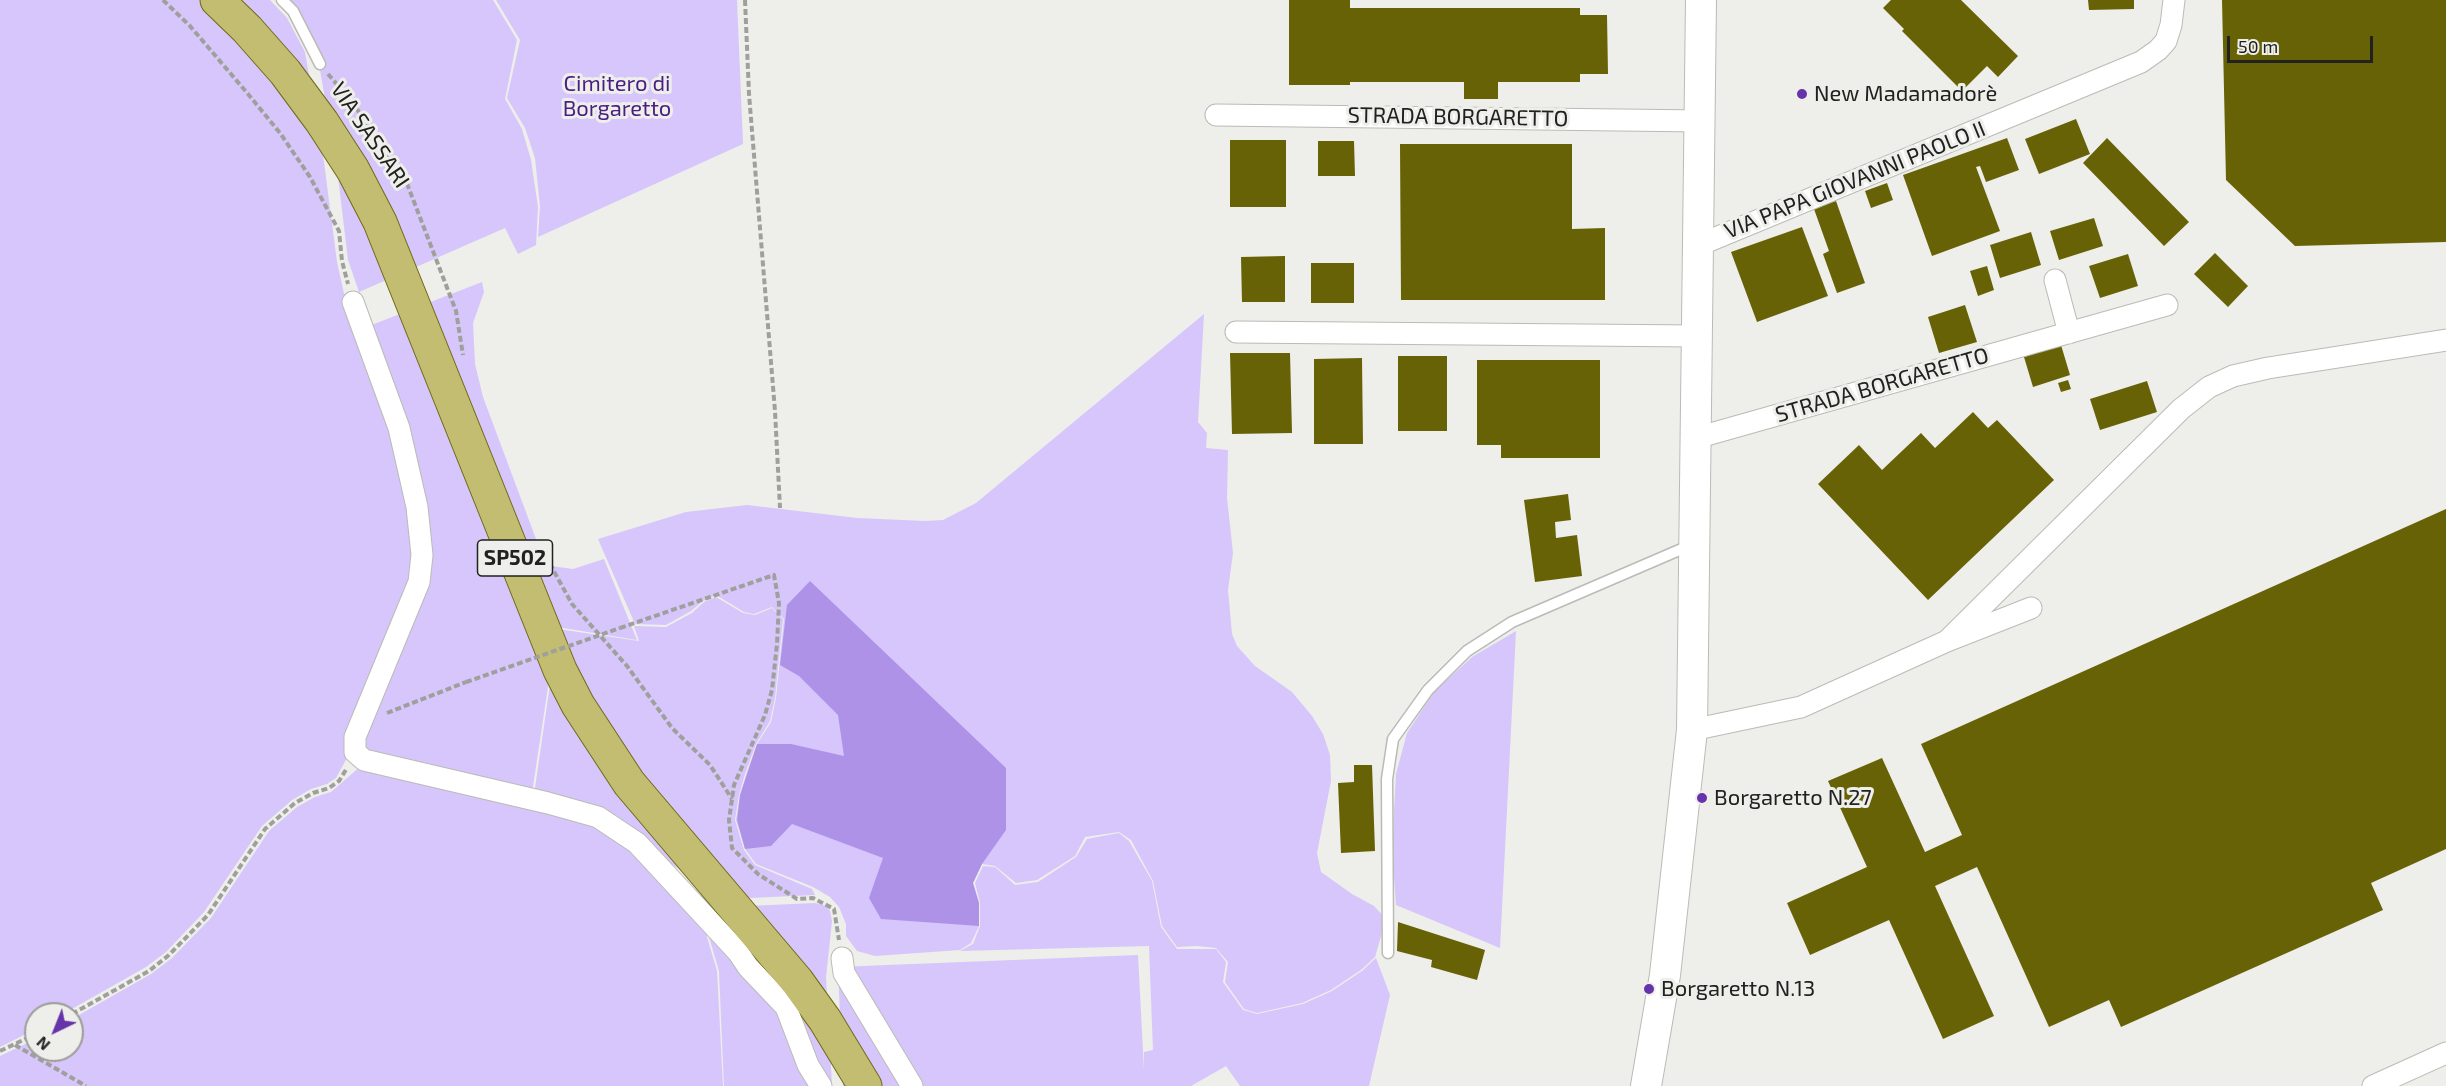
<!DOCTYPE html>
<meta charset="utf-8">
<style>
body{margin:0}
#map{position:relative;width:2446px;height:1086px;overflow:hidden;background:#eeeeea;font-family:"Exo 2",sans-serif}
canvas{display:block}
.north{position:absolute;left:24px;top:1002px;width:60px;height:60px;box-sizing:border-box;background:#eeeeea;border:2px solid #9c9c99;border-radius:50%;rotate:223deg;font-size:16px;font-weight:700;line-height:24px;text-align:center;color:#21211f}
.north::after{content:'';display:block;margin:auto;width:21px;height:27px;background:#63a;clip-path:polygon(50% 0,100% 100%,50% 72%,0 100%)}
.scale{position:absolute;left:2227px;top:36px;width:146px;height:27px;box-sizing:border-box;border:3px solid #21211f;border-top:0;padding-left:8px;font-size:18px;line-height:21px;white-space:nowrap;color:#21211f;-webkit-text-stroke:4px #eeeeea;paint-order:stroke}
</style>
<div id="map">
<canvas width="2446" height="1086"></canvas>
<div class="north">N</div>
<div class="scale">50 m</div>
</div>
<script>
const g = document.querySelector('canvas').getContext('2d');
g.lineJoin = 'round';
function paint(path, color) { g.fillStyle = color; g.fill(path, 'evenodd'); }
const shape = rows => new Path2D(rows.map(r => 'M' + r).join(''));
function stroke(path, color, width, dash) { g.strokeStyle = color; g.lineWidth = width; g.lineCap = dash ? 'butt' : 'round'; g.setLineDash(dash || []); g.stroke(path); }
function drawText(font, color, halo, rows, align = 'center') {
  g.font = font + ' "Exo 2",sans-serif'; g.lineWidth = 6; g.setLineDash([]); g.textBaseline = 'middle'; g.strokeStyle = halo; g.fillStyle = color; for (const [text, x, y, turn = 0] of rows) {
    g.save(); g.translate(x, y); g.rotate((+turn || 0) * Math.PI / 180); g.textAlign = isNaN(turn) ? turn : align; if (halo) g.strokeText(text, 0, 0); g.fillText(text, 0, 0); g.restore();
  }
}
const green = shape([
 [0,0,270,0,287,18,305,52,324,162,337,262,346,303,366,351,411,508,413,581,349,754,336,778,327,784,311,789,292,800,262,826,204,912,166,952,146,967,63,1014,36,1014,36,1029,0,1047],
 [286,0,493,0,517,40,505,99,522,129,531,160,538,207,536,245,518,254,505,228,359,292,348,260,336,160,316,48],
 [496,0,737,0,743,144,538,237,540,206,535,158,525,128,507,98,520,40],
 [482,282,484,292,473,323,475,364,483,397,542,555,551,566,573,569,604,559,637,640,557,627,532,793,367,754,361,738,424,584,369,326],
 [1204,314,1198,422,1207,433,1206,448,1228,450,1227,498,1233,553,1228,590,1232,634,1237,646,1255,666,1292,692,1312,716,1323,734,1330,755,1331,781,1317,853,1321,872,1352,894,1374,906,1386,919,1375,957,1361,970,1331,990,1302,1003,1257,1013,1244,1009,1225,982,1228,962,1216,948,1196,946,1177,947,1162,926,1153,881,1131,840,1119,832,1085,837,1075,856,1037,880,1016,883,995,866,982,864,973,883,979,903,979,926,971,943,960,950,875,956,857,951,846,936,846,924,839,907,830,897,813,887,756,864,745,849,736,820,740,795,746,775,757,744,771,722,776,698,784,619,772,607,754,614,744,612,716,595,703,601,691,611,666,625,635,624,598,539,686,512,747,505,857,518,925,521,943,520,976,503],
 [716,597,743,613,755,615,772,608,783,619,775,698,770,721,756,744,745,774,739,795,735,820,744,850,755,865,812,889,815,895,727,899,716,895,620,828,534,795,558,629,639,641,634,626,666,627,692,613,704,602],
 [1516,631,1500,948,1396,905,1392,850,1396,774,1407,733,1434,692,1472,657],
 [362,765,547,808,615,835,711,902,707,937,717,971,723,1086,0,1086,0,1056,36,1039,36,1050,72,1050,72,1019,151,974,172,958,211,918,269,831,297,807,315,797,331,792],
 [1119,833,1129,841,1152,881,1161,927,1177,949,1216,949,1226,962,1223,982,1243,1010,1257,1014,1303,1004,1332,991,1362,971,1376,958,1390,995,1369,1086,1240,1086,1226,1066,1191,1086,843,1086,838,967,1138,955,1144,1070,1144,1052,1153,1050,1149,946,960,951,973,944,980,926,980,903,975,883,983,866,995,867,1015,885,1038,882,1076,857,1087,839],
 [712,903,726,907,815,903,826,906,830,911,832,921,826,977,832,1086,724,1086,719,971,709,937]
]);
const water = shape([
 [810,581,1006,768,1006,830,982,864,973,883,979,903,979,926,881,919,869,898,883,858,792,824,771,846,745,849,737,820,740,795,757,744,791,744,844,756,838,715,799,676,780,665,787,605]
]);
const building = shape([
 [1289,0,1350,0,1350,8,1580,8,1580,15,1607,15,1608,74,1580,74,1580,82,1498,82,1498,99,1464,99,1464,82,1350,82,1350,85,1289,85],
 [1891,0,1961,0,2018,56,1998,77,1987,66,1962,91,1902,31,1904,29,1883,8],
 [2088,0,2134,0,2134,9,2089,10],
 [2222,0,2446,0,2446,242,2295,246,2226,180],
 [2076,119,2090,154,2039,174,2025,139],
 [2007,138,2019,170,1986,182,1980,166,1976,167,2000,231,1932,256,1903,175],
 [2107,138,2189,222,2164,246,2083,163],
 [1230,140,1286,140,1286,207,1230,207],
 [1318,141,1354,141,1355,176,1318,176],
 [1400,144,1572,144,1572,229,1605,228,1605,300,1401,300],
 [1887,183,1893,200,1871,208,1865,191],
 [1836,201,1865,283,1837,293,1823,254,1829,251,1814,209],
 [2094,218,2103,246,2059,260,2050,231],
 [1802,227,1828,296,1757,322,1731,252],
 [2031,232,2041,265,2000,278,1990,245],
 [2215,253,2248,286,2228,307,2194,274],
 [2128,254,2138,286,2100,298,2089,266],
 [1285,256,1285,302,1242,302,1241,257],
 [1311,263,1354,263,1354,303,1311,303],
 [1987,266,1994,290,1978,296,1970,271],
 [1965,305,1977,342,1939,353,1928,317],
 [2061,345,2070,375,2033,387,2024,357],
 [1230,353,1290,353,1292,433,1232,434],
 [1398,356,1447,356,1447,431,1398,431],
 [1362,358,1363,444,1314,444,1314,359],
 [1477,360,1600,360,1600,458,1501,458,1501,445,1477,445],
 [2068,380,2071,389,2061,392,2058,383],
 [2147,381,2157,412,2100,430,2090,399],
 [1973,412,1988,428,1997,420,2054,480,1928,600,1818,484,1859,445,1882,470,1921,433,1935,448],
 [1568,494,1571,520,1555,522,1556,538,1577,535,1582,576,1535,582,1524,500],
 [2446,509,2446,849,2371,883,2383,910,2121,1027,2109,1000,2049,1027,1977,867,1935,886,1994,1016,1943,1039,1889,920,1810,955,1787,903,1867,867,1828,781,1882,758,1925,852,1962,835,1921,744],
 [1354,765,1372,765,1375,851,1341,853,1338,783,1354,782],
 [1398,922,1485,950,1477,980,1431,967,1432,960,1397,951]
]);
const path = shape([
 [163,0,190,26,248,94,280,133,310,177,339,231,342,261,348,284],
 [745,0,749,94,775,411,780,508],
 [328,74,352,102,406,181,456,311,463,355],
 [541,548,572,604,627,666,672,728,710,765,732,799],
 [620,628,774,575,779,603,777,644,772,690,765,715,734,785,729,820,732,848,758,874,797,899,813,898,834,909,839,940],
 [387,713,466,682],
 [72,1014,149,971,169,955,208,915,265,829,295,803,313,793,329,788,339,781,347,768],
 [15,1045,86,1086],
 [0,1051,36,1034]
]);
const lane = shape([
 [282,0,293,11,320,64],
 [1388,953,1387,779,1393,739,1428,690,1467,651,1512,622,1691,545]
]);
const street = shape([
 [1216,115,1701,121],
 [1699,245,2141,62,2158,50,2166,41,2171,25,2174,0],
 [2055,280,2069,333],
 [353,302,399,428,417,507,422,555,419,582,355,737,355,752,364,760,548,803,598,817,637,843,738,952,748,967,786,1007,808,1065,821,1086],
 [1236,332,1697,336],
 [1696,438,2167,305],
 [1947,641,2181,409,2209,387,2233,376,2268,368,2446,340],
 [1692,730,1801,707,1947,641,2031,608],
 [842,958,844,973,912,1086],
 [2373,1086,2446,1053]
]);
const secondary = shape([
 [1646,1086,1665,975,1692,730,1701,0]
]);
const primary = shape([
 [217,0,247,29,285,72,322,122,353,170,380,222,560,670,578,705,629,783,797,981,825,1020,865,1086]
]);
const pathBridge = shape([
 [466,682,620,628]
]);
const markers = [
 [1802,94,6,"#63a"],
 [1702,798,6,"#63a"],
 [1649,989,6,"#63a"]
];
const shields = [
 [515,558,75]
];
const shieldNames = [
 ["SP502",515,558]
];
const parkNames = [
 ["Cimitero di",617,84],
 ["Borgaretto",617,109]
];
const poiNames = [
 ["New Madamadorè",1814,94],
 ["Borgaretto N.27",1714,798],
 ["Borgaretto N.13",1661,989]
];
const streetNames = [
 ["STRADA BORGARETTO",1458,117,1],
 ["VIA SASSARI",370,135,56],
 ["VIA PAPA GIOVANNI PAOLO II",1855,180,-22],
 ["STRADA BORGARETTO",1882,385,-16]
];
paint(green, '#d6c6fb');
paint(water, '#ae92e8');
paint(building, '#686206');
stroke(lane, '#bbbbb6', 13);
stroke(street, '#bbbbb6', 23);
stroke(secondary, '#bbbbb6', 32);
stroke(primary, '#706a17', 35);
stroke(path, '#9f9f9c', 4, [6, 3]);
stroke(lane, '#fff', 10);
stroke(street, '#fff', 21);
stroke(secondary, '#fff', 30);
stroke(primary, '#c2bd71', 33);
stroke(pathBridge, '#9f9f9c', 4, [6, 3]);
for (const [x, y, r, color] of markers) { const dot = new Path2D(); dot.arc(x, y, r, 0, 2 * Math.PI); g.fillStyle = color; g.fill(dot); stroke(dot, '#eeeeea', 2); }
for (const [x, y, w] of shields) { const box = new Path2D(); box.roundRect(x - w / 2, y - 18, w, 36, 4.5); g.fillStyle = '#eeeeea'; g.fill(box); stroke(box, '#21211f', 1.5); }
drawText('bold 21px', '#21211f', null, shieldNames);
drawText('22px', '#4a1e82', '#eeeeea', parkNames);
drawText('22px', '#21211f', '#eeeeea', poiNames, 'left');
drawText('22px', '#21211f', '#eeeeea', streetNames);
</script>
